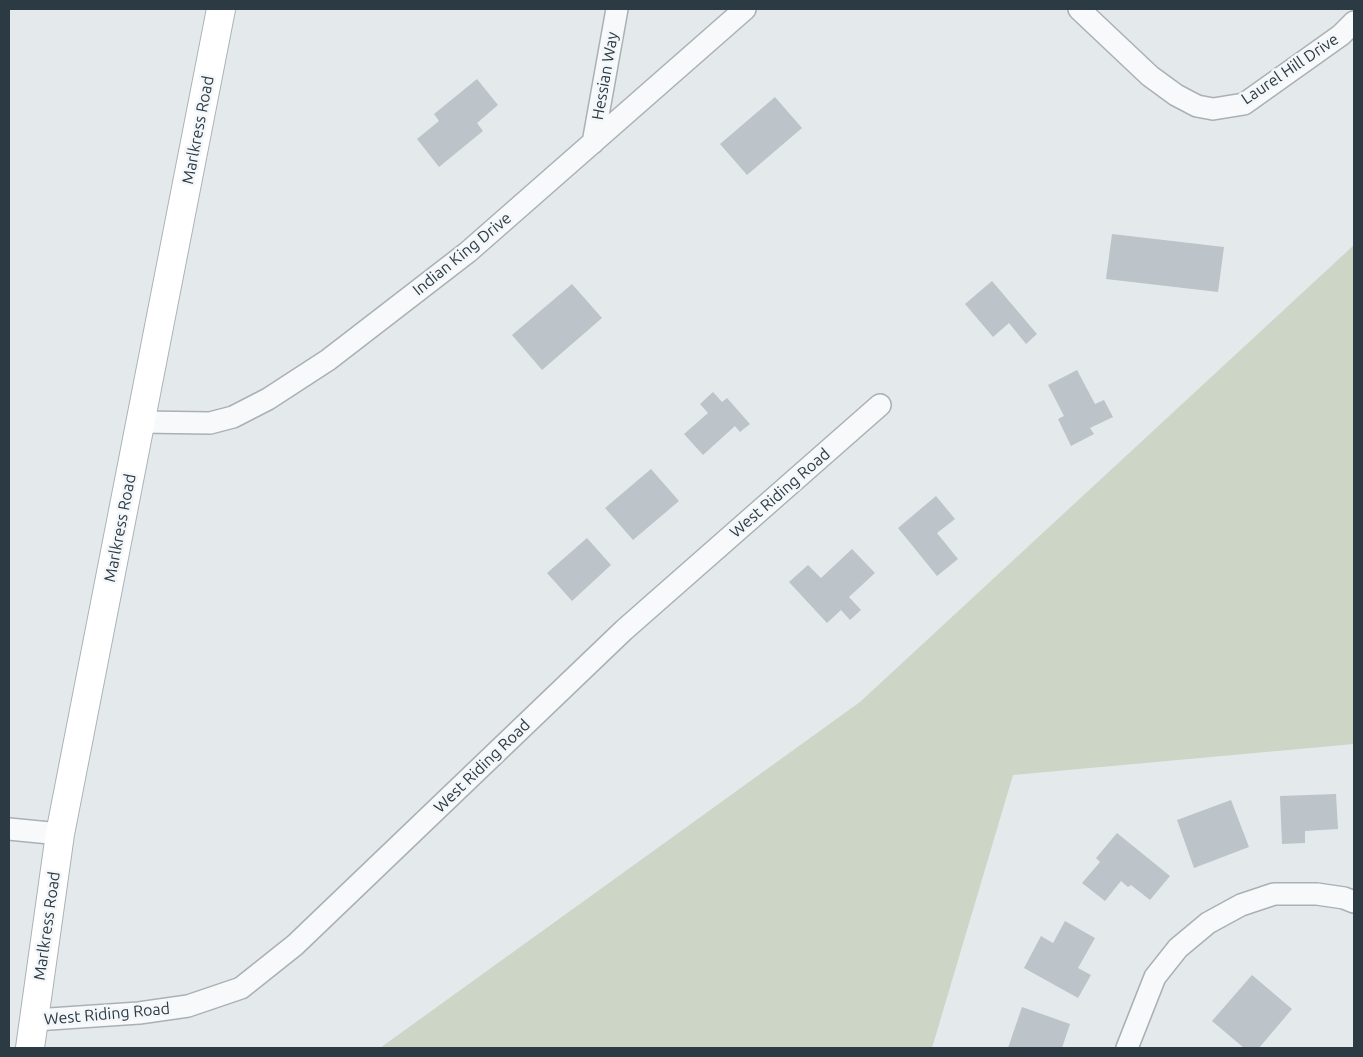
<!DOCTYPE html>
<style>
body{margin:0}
#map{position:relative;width:1363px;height:1057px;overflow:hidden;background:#e4e9ec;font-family:Ubuntu,sans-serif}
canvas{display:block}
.frame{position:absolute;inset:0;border:10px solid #2c3a44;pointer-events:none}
</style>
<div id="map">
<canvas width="1363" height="1057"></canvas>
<div class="frame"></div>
</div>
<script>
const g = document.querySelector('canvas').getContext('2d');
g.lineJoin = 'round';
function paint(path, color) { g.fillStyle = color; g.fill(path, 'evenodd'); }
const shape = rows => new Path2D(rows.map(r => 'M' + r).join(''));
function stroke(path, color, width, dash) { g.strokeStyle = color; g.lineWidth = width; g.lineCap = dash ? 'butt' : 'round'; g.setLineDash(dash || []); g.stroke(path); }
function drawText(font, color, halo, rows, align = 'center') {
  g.font = font + ' Ubuntu,sans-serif'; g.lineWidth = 5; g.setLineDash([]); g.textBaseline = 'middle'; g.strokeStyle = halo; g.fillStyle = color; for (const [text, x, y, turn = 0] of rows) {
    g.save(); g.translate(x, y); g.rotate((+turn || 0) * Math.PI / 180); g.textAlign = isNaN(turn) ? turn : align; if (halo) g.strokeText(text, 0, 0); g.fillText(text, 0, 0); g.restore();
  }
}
const green = shape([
 [1354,245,1354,744,1013,775,932,1048,380,1048,860,702]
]);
const building = shape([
 [477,79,498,105,477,123,483,131,439,167,417,139,439,121,434,114],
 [775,97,802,128,747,175,720,144],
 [1112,234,1224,247,1218,292,1106,279],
 [992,281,1037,334,1026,344,1009,323,993,337,965,304],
 [572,284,602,318,542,370,512,335],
 [1077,370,1095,404,1104,400,1113,417,1090,428,1094,434,1071,446,1058,419,1064,416,1048,385],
 [713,392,722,402,727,398,750,424,740,432,735,426,703,455,684,434,708,413,700,404],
 [651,469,679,501,633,540,605,508],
 [936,496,955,519,937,533,958,559,937,576,898,528],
 [587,538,611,565,572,601,547,573],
 [852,549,875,573,849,597,861,610,850,620,841,610,827,623,789,582,808,565,821,578],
 [1336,794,1338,829,1305,831,1305,843,1282,844,1280,796],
 [1231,800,1249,847,1194,868,1177,820],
 [1117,833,1170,876,1150,900,1131,885,1128,887,1121,881,1105,901,1082,883,1100,862,1096,858],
 [1065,921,1095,938,1078,968,1091,975,1078,998,1024,968,1041,936,1053,943],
 [1252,975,1292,1009,1259,1048,1244,1048,1212,1021],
 [1022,1007,1070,1024,1062,1048,1008,1048]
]);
const street = shape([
 [1079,9,1150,76,1176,95,1197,106,1213,109,1244,104,1341,35,1354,22],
 [593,143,617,9],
 [141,422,210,423,233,417,268,399,328,360,468,252,745,9],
 [9,829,60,834],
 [35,1020,139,1013,188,1006,241,988,295,945,624,630,880,405],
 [1127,1048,1155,977,1178,948,1208,923,1241,905,1274,894,1317,894,1344,898,1354,902]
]);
const secondary = shape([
 [30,1048,60,834,221,9]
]);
const streetNames = [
 ["Laurel Hill Drive",1290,69,-34],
 ["Hessian Way",605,76,-80],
 ["Marlkress Road",198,130,-79],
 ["Indian King Drive",462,254,-39],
 ["West Riding Road",780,493,-41],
 ["Marlkress Road",120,528,-79],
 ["West Riding Road",482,766,-44],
 ["Marlkress Road",47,926,-82],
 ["West Riding Road",107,1014,-5]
];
paint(green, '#cdd5c6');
paint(building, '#bcc3c9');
stroke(street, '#a9b1b6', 24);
stroke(secondary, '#a9b1b6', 30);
stroke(street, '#f7f9fa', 21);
stroke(secondary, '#fff', 28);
drawText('16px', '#2c3a44', '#f4f7f9', streetNames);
</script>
